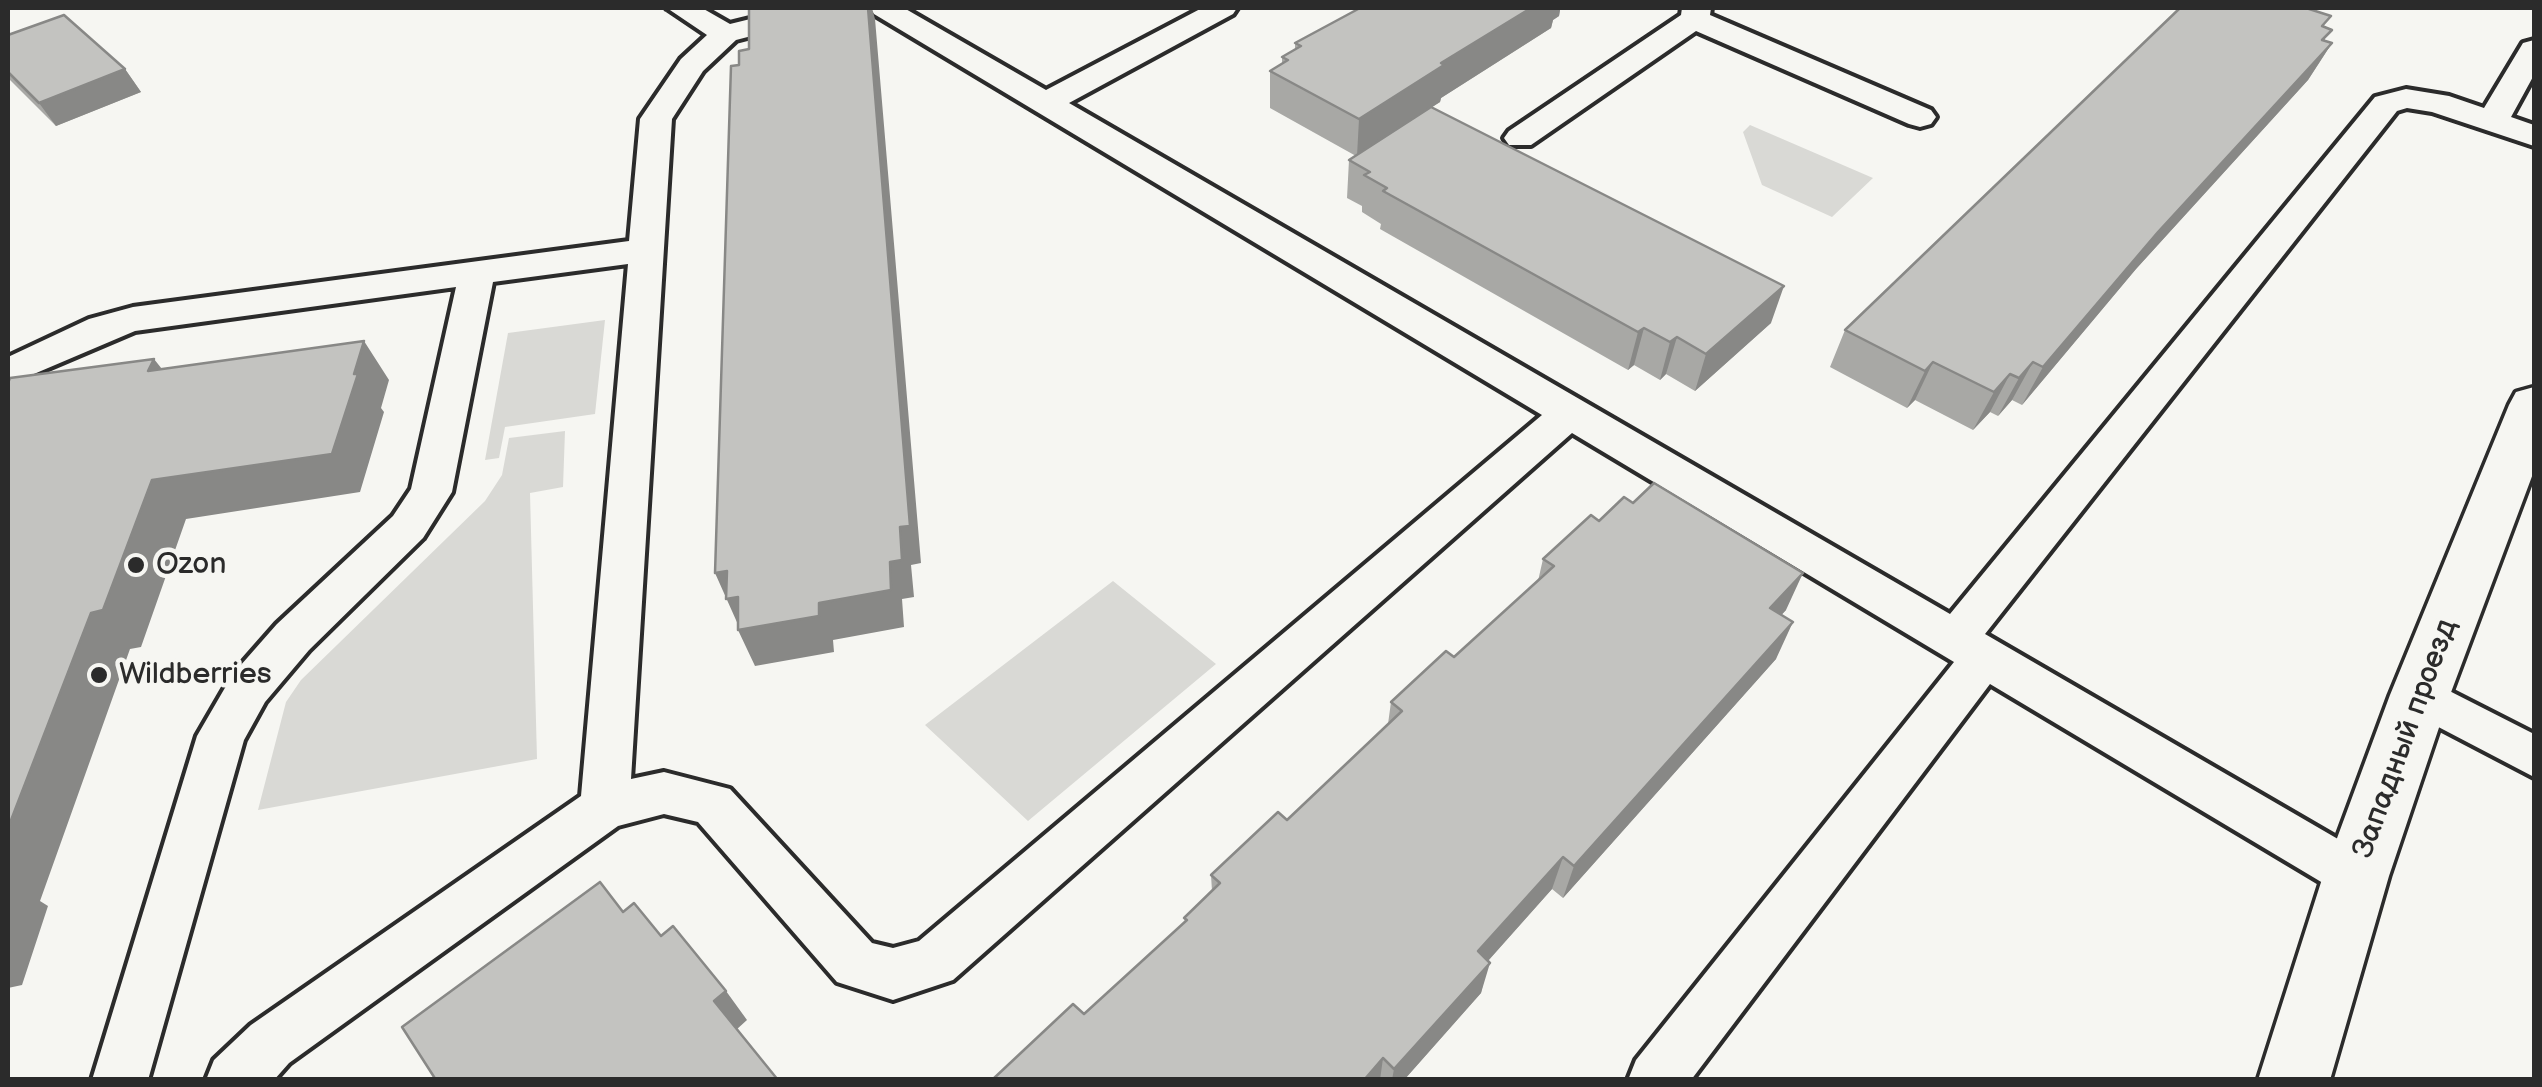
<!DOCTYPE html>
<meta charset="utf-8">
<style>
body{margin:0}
#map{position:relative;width:2542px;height:1087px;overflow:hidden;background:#f6f6f2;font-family:"Balsamiq Sans",sans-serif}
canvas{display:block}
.frame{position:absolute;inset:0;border:10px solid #2b2b2b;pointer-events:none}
</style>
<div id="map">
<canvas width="2542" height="1087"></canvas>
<div class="frame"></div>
</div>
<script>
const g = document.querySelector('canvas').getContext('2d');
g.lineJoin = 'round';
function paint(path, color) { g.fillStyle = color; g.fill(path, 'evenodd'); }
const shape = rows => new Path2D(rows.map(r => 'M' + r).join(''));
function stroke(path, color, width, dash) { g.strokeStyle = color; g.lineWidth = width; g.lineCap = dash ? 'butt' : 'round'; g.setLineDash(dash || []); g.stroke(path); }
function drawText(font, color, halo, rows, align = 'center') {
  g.font = font + ' "Balsamiq Sans",sans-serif'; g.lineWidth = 9; g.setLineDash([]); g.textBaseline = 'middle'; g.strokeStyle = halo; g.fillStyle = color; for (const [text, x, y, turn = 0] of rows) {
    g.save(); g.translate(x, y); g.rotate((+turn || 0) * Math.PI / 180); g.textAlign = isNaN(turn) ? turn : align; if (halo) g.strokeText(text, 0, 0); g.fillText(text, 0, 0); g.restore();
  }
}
const green = shape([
 [1750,125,1873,178,1832,217,1762,185,1743,132],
 [605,320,595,414,505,427,499,458,485,460,508,333],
 [565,431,563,487,530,493,537,759,258,810,286,702,301,680,485,501,502,475,509,438],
 [1113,581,1216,664,1028,821,925,725]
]);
const service = shape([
 [667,8,702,8,730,24,795,8,842,8,837,14,736,40,703,71,672,119,631,779,664,772,730,789,872,943,893,948,919,941,1542,415,874,14,870,8,904,8,1046,90,1202,8,1237,8,1233,14,1069,103,1950,614,2375,97,2406,89,2449,96,2484,108,2523,43,2534,40,2534,75,2511,117,2534,125,2534,146,2432,112,2407,108,2397,111,1985,634,2374,860,2381,876,2374,892,2356,899,2338,892,1990,684,1691,1080,1628,1080,1636,1060,1954,662,1572,433,953,980,893,1000,837,982,698,822,664,814,618,826,289,1063,274,1080,206,1080,214,1060,251,1025,581,796,628,264,493,282,452,492,423,538,309,650,265,702,244,740,148,1080,92,1080,197,736,233,674,277,624,393,516,411,489,456,287,135,331,8,385,8,357,89,319,133,307,629,241,640,119,681,59,707,35,667,8],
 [1682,8,1711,8,1710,15,1931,110,1936,117,1931,124,1920,127,1909,124,1696,31,1531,145,1509,145,1504,138,1509,131,1681,15,1682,8],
 [2420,676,2534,734,2534,777,2404,709,2397,695,2404,681,2420,676]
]);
const minor = shape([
 [2534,387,2534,471,2450,695,2389,876,2330,1080,2258,1080,2323,876,2390,695,2509,405,2516,392,2534,387]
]);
const wall = shape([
 [1360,8,1563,8,1560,10,1559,16,1553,20,1551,28,1441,98,1440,102,1432,107,1771,323,1695,391,1666,374,1660,380,1634,365,1628,370,1380,229,1381,224,1362,212,1362,206,1347,198,1349,160,1356,156,1270,108,1270,71,1282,64,1282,57,1295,50,1295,43],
 [2324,27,2325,41,2332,43,2308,80,2136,269,2022,405,2012,400,1998,416,1990,412,1973,430,1915,400,1907,408,1830,367,1845,330],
 [8,35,125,69,141,92,56,126,8,78],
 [1599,521,1786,610,1781,615,1776,659,1563,898,1552,889,1488,961,1481,993,1404,1080,992,1080,1084,1014,1185,922,1184,918,1212,891,1211,875,1287,820,1388,724,1391,702,1454,657,1538,581,1543,559]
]);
const shadedWall = shape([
 [868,8,872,8,875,19,921,563,911,565,914,597,902,599,904,627,833,640,834,652,755,666,738,630,740,629,715,573,727,571,819,603,890,562],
 [1531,8,1563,8,1560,10,1559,16,1553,20,1551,28,1441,98,1440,102,1357,156,1359,119,1441,63],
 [2332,43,2308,80,2136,269,2022,405,2043,367,2158,232],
 [125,69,141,92,56,126,39,103],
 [1784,286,1771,323,1695,391,1706,354],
 [1644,328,1634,365,1628,370,1638,332],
 [1677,337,1666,374,1660,380,1670,342],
 [364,341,389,380,381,408,384,412,360,492,186,519,141,647,130,649,40,901,48,906,22,985,8,988,8,991,8,828,91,613,152,480,354,374],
 [154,359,185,398,148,371],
 [1933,362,1915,400,1907,408,1925,371],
 [2033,362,2012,400,1998,416,2019,378],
 [2010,374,1990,412,1973,430,1994,392],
 [1803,573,1786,610,1754,645,1770,608],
 [1793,622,1776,659,1563,898,1574,866],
 [1563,857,1552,889,1470,981,1478,951],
 [1490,963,1481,993,1404,1080,1392,1080,1394,1069],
 [726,991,747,1020,736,1030,714,1001],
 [1383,1058,1380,1080,1364,1080]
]);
const building = shape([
 [749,8,868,8,910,526,900,527,902,560,890,562,891,590,819,603,819,616,738,630,738,597,726,599,727,571,715,573,731,66,739,65,739,51,749,49,749,8],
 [1360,8,1531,8,1441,63,1444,65,1359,119,1270,71,1288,60,1282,57,1301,46,1295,43,1360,8],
 [2180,8,2306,8,2331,16,2322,26,2332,30,2322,40,2332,43,2158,232,2043,367,2033,362,2019,378,2010,374,1994,392,1933,362,1925,371,1845,330,2180,8],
 [64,15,125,69,39,103,8,72,8,35,64,15],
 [1431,107,1784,286,1706,354,1677,337,1670,342,1644,328,1638,332,1383,191,1387,188,1364,175,1370,172,1349,160,1431,107],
 [364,341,354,374,358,374,332,454,152,480,103,610,91,613,8,828,8,383,10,378,154,359,148,371,364,341],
 [1654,483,1803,573,1770,608,1793,622,1574,866,1563,857,1478,951,1490,963,1394,1069,1383,1058,1364,1080,992,1080,1073,1004,1084,1014,1187,920,1184,918,1220,883,1211,875,1278,812,1287,820,1402,711,1391,702,1446,651,1454,657,1554,566,1543,559,1591,515,1599,521,1624,497,1633,503,1654,483],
 [600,882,623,912,634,903,661,936,673,926,726,991,714,1001,778,1080,436,1080,402,1027,600,882]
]);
const markers = [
 [136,565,10,"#2b2b2b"],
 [99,675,10,"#2b2b2b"]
];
const poiNames = [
 ["Ozon",156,565],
 ["Wildberries",119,675]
];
const streetNames = [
 ["Западный проезд",2406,739,-70]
];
paint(green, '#d9d9d5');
stroke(service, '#2b2b2b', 8);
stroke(minor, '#2b2b2b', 7);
paint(service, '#f6f6f2');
paint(minor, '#f6f6f2');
paint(wall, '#a8a8a5');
paint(shadedWall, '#888886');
paint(building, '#c3c3c0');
stroke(building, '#888886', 2.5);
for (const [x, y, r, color] of markers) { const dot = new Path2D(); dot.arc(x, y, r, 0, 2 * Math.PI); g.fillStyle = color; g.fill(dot); stroke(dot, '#f6f6f2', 4); }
drawText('30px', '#2b2b2b', '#f6f6f2', poiNames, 'left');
drawText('30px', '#2b2b2b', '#f6f6f2', streetNames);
</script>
